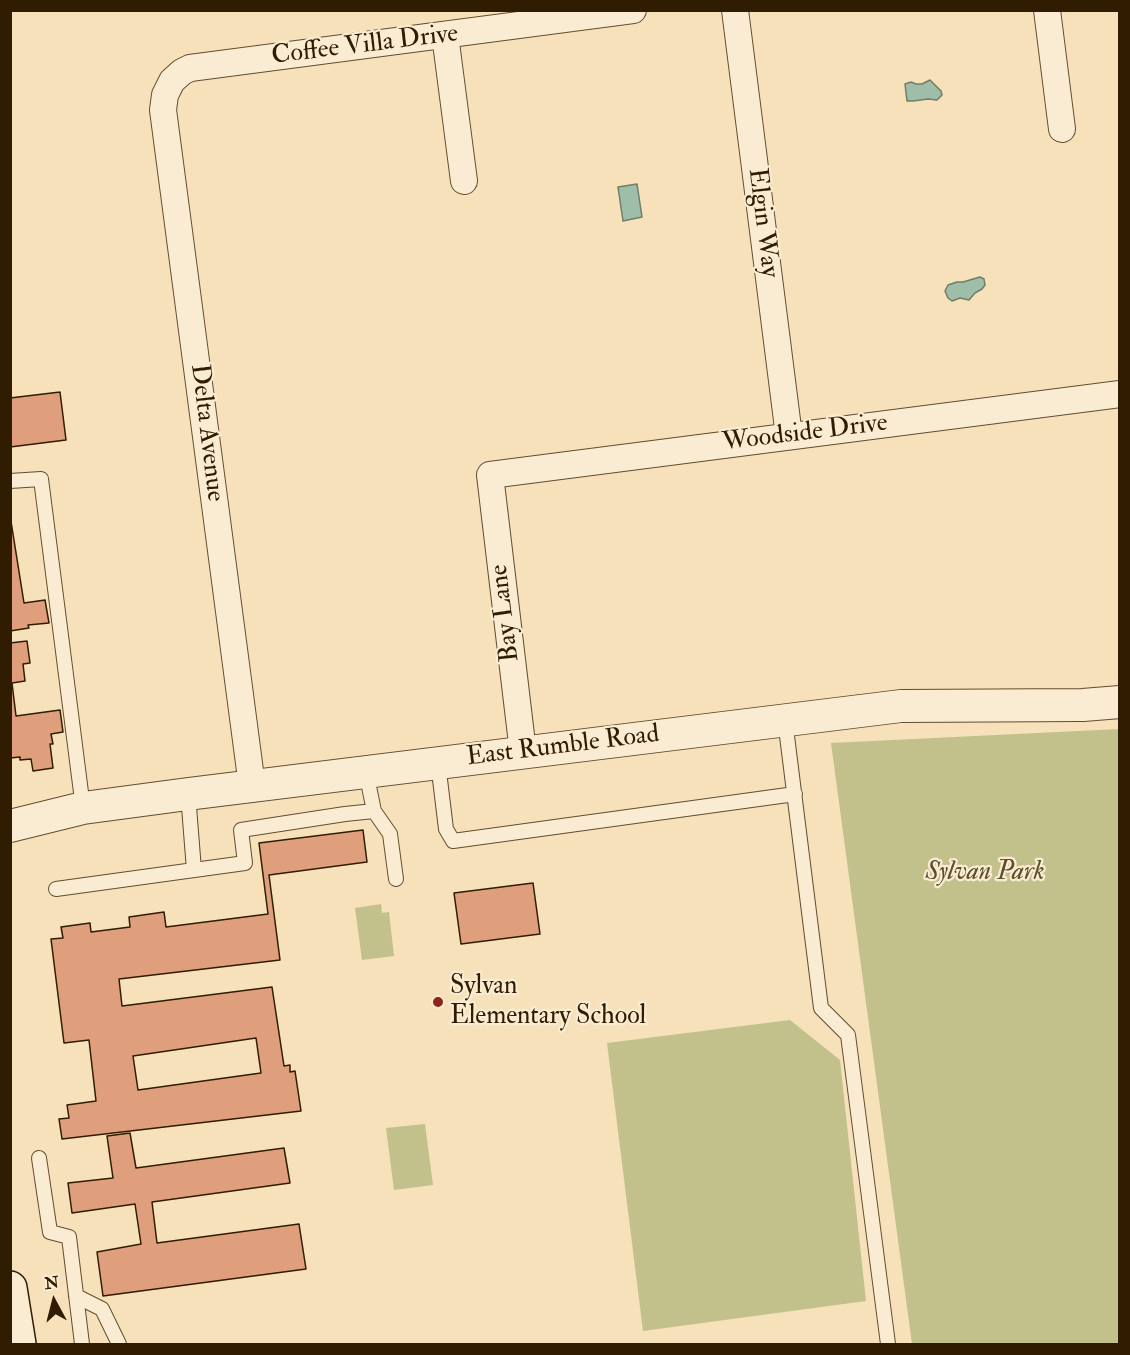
<!DOCTYPE html>
<style>
body{margin:0}
#map{position:relative;width:1130px;height:1355px;overflow:hidden;background:#f6e1ba;font-family:"IM FELL Double Pica",serif}
canvas{display:block}
.frame{position:absolute;inset:0;border:12px solid #301c00;pointer-events:none}
.north{position:absolute;left:24px;top:1271px;width:60px;height:60px;-webkit-text-stroke:4px #f9ecd2;paint-order:stroke;rotate:353deg;font-size:16px;font-weight:700;line-height:24px;text-align:center;color:#301c00}
.north::after{content:'';display:block;margin:auto;width:21px;height:27px;background:#301c00;clip-path:polygon(50% 0,100% 100%,50% 72%,0 100%)}
</style>
<div id="map">
<canvas width="1130" height="1355"></canvas>
<div class="frame"></div>
<div class="north">N</div>
</div>
<script>
const g = document.querySelector('canvas').getContext('2d');
g.lineJoin = 'round';
function paint(path, color) { g.fillStyle = color; g.fill(path, 'evenodd'); }
const shape = rows => new Path2D(rows.map(r => 'M' + r).join(''));
function stroke(path, color, width, dash) { g.strokeStyle = color; g.lineWidth = width; g.lineCap = dash ? 'butt' : 'round'; g.setLineDash(dash || []); g.stroke(path); }
function drawText(font, color, halo, rows, align = 'center') {
  g.font = font + ' "IM FELL Double Pica",serif'; g.lineWidth = 4.5; g.setLineDash([]); g.textBaseline = 'middle'; g.strokeStyle = halo; g.fillStyle = color; for (const [text, x, y, turn = 0] of rows) {
    g.save(); g.translate(x, y); g.rotate((+turn || 0) * Math.PI / 180); g.textAlign = isNaN(turn) ? turn : align; if (halo) g.strokeText(text, 0, 0); g.fillText(text, 0, 0); g.restore();
  }
}
const green = shape([
 [1119,729,1119,1344,912,1344,831,743],
 [381,904,382,913,389,912,394,956,362,960,355,908],
 [790,1020,840,1060,866,1301,643,1331,607,1043],
 [425,1124,433,1185,394,1190,386,1128]
]);
const water = shape([
 [930,80,941,91,942,95,937,100,928,99,913,101,907,101,905,84,911,82,916,84,922,84,930,80],
 [637,184,642,217,623,221,618,187,637,184],
 [980,277,984,279,985,285,982,289,975,293,969,300,960,298,952,301,948,298,945,291,948,285,957,282,963,282,980,277]
]);
const building = shape([
 [60,392,66,440,10,447,10,398,60,392],
 [10,515,24,603,45,600,49,623,28,625,29,628,10,631,10,515],
 [27,641,30,663,23,664,25,681,12,683,16,716,60,710,63,732,51,734,53,744,50,744,53,768,33,771,31,759,20,760,20,757,10,758,10,643,27,641],
 [363,830,367,862,269,875,280,960,119,979,122,1006,272,987,284,1066,290,1065,290,1072,295,1071,301,1111,62,1139,59,1119,69,1118,67,1105,96,1101,89,1040,64,1043,51,939,63,938,61,927,90,923,91,932,130,927,129,917,164,912,166,927,268,914,259,843,363,830],
 [256,1038,261,1073,138,1090,133,1056,256,1038],
 [533,883,540,934,461,944,454,893,533,883],
 [130,1133,136,1168,284,1148,290,1183,152,1202,157,1243,299,1224,306,1269,103,1296,97,1252,141,1244,135,1204,72,1213,68,1183,113,1178,107,1136,130,1133]
]);
const service = shape([
 [10,481,41,479,83,808],
 [785,720,821,1008,848,1035,888,1344],
 [438,763,446,829,453,841,795,794],
 [366,772,374,811],
 [188,794,194,870],
 [56,889,245,863,241,830,345,814,374,811,390,834,396,879],
 [39,1158,50,1232,69,1237,82,1344],
 [76,1296,102,1309,119,1344]
]);
const minor = shape([
 [735,10,789,436],
 [1047,10,1062,129],
 [445,35,464,181],
 [523,752,490,475,1120,394],
 [252,786,163,110,165,95,172,81,182,72,190,68,633,10]
]);
const tertiary = shape([
 [10,826,83,808,188,794,901,706,1083,705,1120,702]
]);
const secondary = shape([
 [10,1288,19,1344]
]);
const markers = [
 [438,1002,6,"#8f2418"]
];
const streetNames = [
 ["Coffee Villa Drive",365,46,-7],
 ["Elgin Way",762,223,83],
 ["Delta Avenue",206,433,83],
 ["Woodside Drive",805,434,-7],
 ["Bay Lane",506,613,-97],
 ["East Rumble Road",563,747,-7]
];
const parkNames = [
 ["Sylvan Park",985,873]
];
const poiNames = [
 ["Sylvan",450,987],
 ["Elementary School",450,1017]
];
paint(green, '#c3c18b');
paint(water, '#9ebeaa');
stroke(water, '#727d66', 1.5);
paint(building, '#df9f7d');
stroke(building, '#301c00', 1.5);
stroke(service, '#624d2e', 16);
stroke(minor, '#624d2e', 28);
stroke(tertiary, '#624d2e', 34);
stroke(secondary, '#301c00', 36);
stroke(service, '#f9ecd2', 14);
stroke(minor, '#f9ecd2', 26);
stroke(tertiary, '#f9ecd2', 32);
stroke(secondary, '#f9ecd2', 33);
for (const [x, y, r, color] of markers) { const dot = new Path2D(); dot.arc(x, y, r, 0, 2 * Math.PI); g.fillStyle = color; g.fill(dot); stroke(dot, '#f9ecd2', 2); }
drawText('26px', '#301c00', '#f9ecd2', streetNames);
drawText('italic 26px', '#5c4e2a', '#f9ecd2', parkNames);
drawText('26px', '#301c00', '#f9ecd2', poiNames, 'left');
</script>
